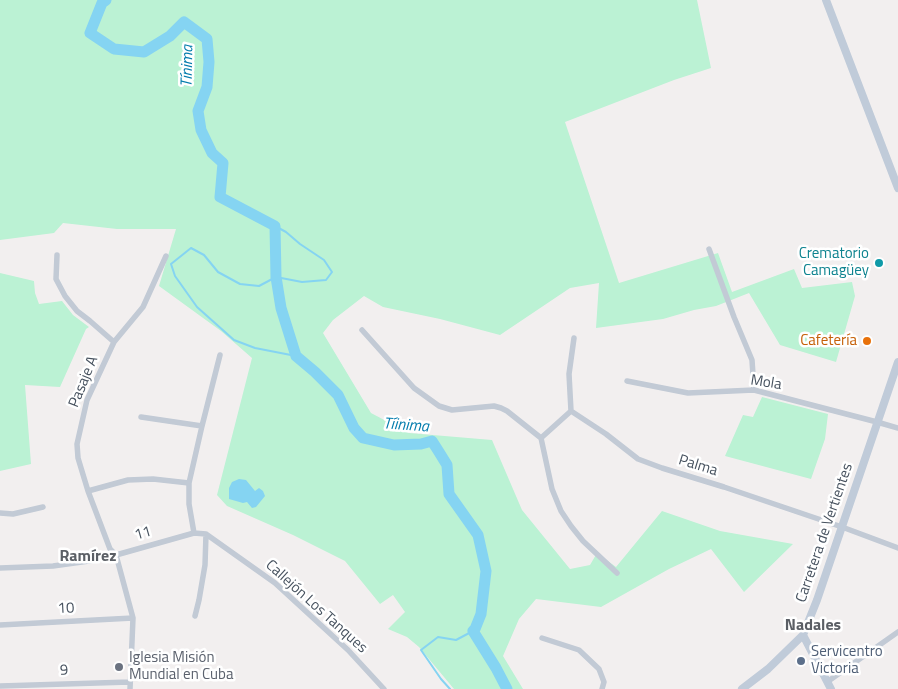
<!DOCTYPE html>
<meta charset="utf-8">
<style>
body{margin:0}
canvas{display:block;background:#f2efef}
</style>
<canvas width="898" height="689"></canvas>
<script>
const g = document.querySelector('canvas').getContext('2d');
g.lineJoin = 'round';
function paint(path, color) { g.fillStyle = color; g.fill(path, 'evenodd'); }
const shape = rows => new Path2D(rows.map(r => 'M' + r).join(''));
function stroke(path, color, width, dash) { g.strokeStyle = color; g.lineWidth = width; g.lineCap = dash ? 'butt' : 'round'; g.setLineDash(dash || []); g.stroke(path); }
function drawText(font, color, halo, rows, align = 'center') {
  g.font = font + ' "Titillium Web",sans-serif'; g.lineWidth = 5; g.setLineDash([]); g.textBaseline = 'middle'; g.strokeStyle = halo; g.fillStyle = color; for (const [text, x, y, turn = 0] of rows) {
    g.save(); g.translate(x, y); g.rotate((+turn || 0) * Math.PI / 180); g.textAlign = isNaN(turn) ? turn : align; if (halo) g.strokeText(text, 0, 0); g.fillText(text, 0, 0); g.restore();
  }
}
const green = shape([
 [0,0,697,0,711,68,674,80,565,122,619,283,718,253,732,292,794,269,802,288,852,282,855,296,836,362,780,345,749,293,716,306,694,310,663,319,596,328,599,283,570,288,500,335,440,319,383,307,364,296,333,320,323,333,371,413,409,433,492,440,522,510,570,569,590,565,597,553,616,567,662,511,720,531,793,544,744,592,711,549,669,569,601,607,536,599,519,619,503,656,523,689,454,689,419,647,407,637,388,629,405,612,393,595,380,604,345,561,293,535,227,506,217,495,252,358,221,331,159,286,176,229,117,229,63,223,54,233,0,240],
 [0,273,34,281,35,293,39,304,62,301,73,315,89,327,86,329,60,387,25,385,31,464,0,471],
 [762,397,828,414,825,439,811,479,725,456,743,415,753,417]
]);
const water = shape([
 [239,479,246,480,255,491,259,488,263,491,265,496,256,507,252,508,247,502,243,503,229,499,229,488,232,482]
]);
const stream = shape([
 [275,226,286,232,300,244,324,260,332,272,326,280,302,282,276,277,259,286,240,284,218,272,204,255,191,248,171,264,175,276,197,307,234,340,255,348,296,356],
 [450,689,441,679,421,650,438,637,456,640,473,631]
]);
const river = shape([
 [106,0,102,3,90,33,114,49,144,52,170,36,184,22,207,39,209,62,207,87,198,111,201,130,212,153,223,163,220,197,275,226,276,277,281,308,296,356,315,372,338,395,354,428,363,438,394,445,421,444,432,441,439,452,447,465,449,494,478,535,486,571,481,614,475,629,473,631,496,668,507,689]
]);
const street = shape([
 [709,249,734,317,752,360,754,390],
 [57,255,56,279,65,296,77,311,90,321,114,342],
 [362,330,414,388,439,406,452,410,494,406,501,408,507,411,541,438,552,489,561,511,571,526,583,541,617,573],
 [627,381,688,393,754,390,877,422,898,428],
 [571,411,606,434,638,459,662,468,724,487,842,527,898,548],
 [571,411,569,374,574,338],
 [141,417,202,426],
 [541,438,571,411],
 [88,491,128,480,153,479,189,483],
 [0,513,13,514,43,507],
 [194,533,189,504,189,483,202,426,220,355],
 [0,568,53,566,89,561,116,555,194,533,206,534,275,583,348,650,384,689],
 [195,616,199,600,205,565,206,534],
 [0,625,133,618],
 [542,638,579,650,599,669,604,682,602,689],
 [827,682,898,632],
 [0,686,130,682],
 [130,689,133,618,116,555,110,549,88,491,78,458,77,444,87,400,114,342,143,307,166,256]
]);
const secondary = shape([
 [826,0,898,188],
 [803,635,831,689],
 [742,689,768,669,803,635,817,600,898,362]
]);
const markers = [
 [879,263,5,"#0f9aa8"],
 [867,341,5,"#e8710a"],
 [801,661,5,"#5c6f8a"],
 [119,667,5,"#6b7280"]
];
const cultureNames = [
 ["Crematorio",869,254],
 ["Camagüey",869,271]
];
const foodNames = [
 ["Cafetería",857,341]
];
const streetNames = [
 ["Pasaje A",84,382,-68],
 ["Mola",766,383,9],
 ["Palma",698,466,17],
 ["Carretera de Vertientes",825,533,-71],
 ["11",143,534,-16],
 ["Callejón Los Tanques",316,607,42],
 ["10",66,609,-3],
 ["9",64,671,-2]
];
const serviceNames = [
 ["Servicentro",811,652],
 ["Victoria",811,669]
];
const worshipNames = [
 ["Iglesia Misión",129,658],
 ["Mundial en Cuba",129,675]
];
const waterNames = [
 ["Tínima",188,66,-89],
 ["Tíinima",406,426,4]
];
const neighbourhoodNames = [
 ["Ramírez",88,557],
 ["Nadales",813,626]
];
paint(green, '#bbf2d4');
paint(water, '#85d4f2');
stroke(stream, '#85d4f2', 2);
stroke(river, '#85d4f2', 11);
stroke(street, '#c2cad5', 5.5);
stroke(secondary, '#c0cbd9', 8);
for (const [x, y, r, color] of markers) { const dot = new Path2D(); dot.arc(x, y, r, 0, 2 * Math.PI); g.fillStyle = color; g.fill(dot); stroke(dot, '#fff', 2); }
drawText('15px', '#0d838f', '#fff', cultureNames, 'right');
drawText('15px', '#c56008', '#fff', foodNames, 'right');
drawText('15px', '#46515e', '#fff', streetNames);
drawText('15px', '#4e5e75', '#fff', serviceNames, 'left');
drawText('15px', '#5b616d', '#fff', worshipNames, 'left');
drawText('italic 16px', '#037cad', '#fff', waterNames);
drawText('bold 16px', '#5b5f65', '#fff', neighbourhoodNames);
</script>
